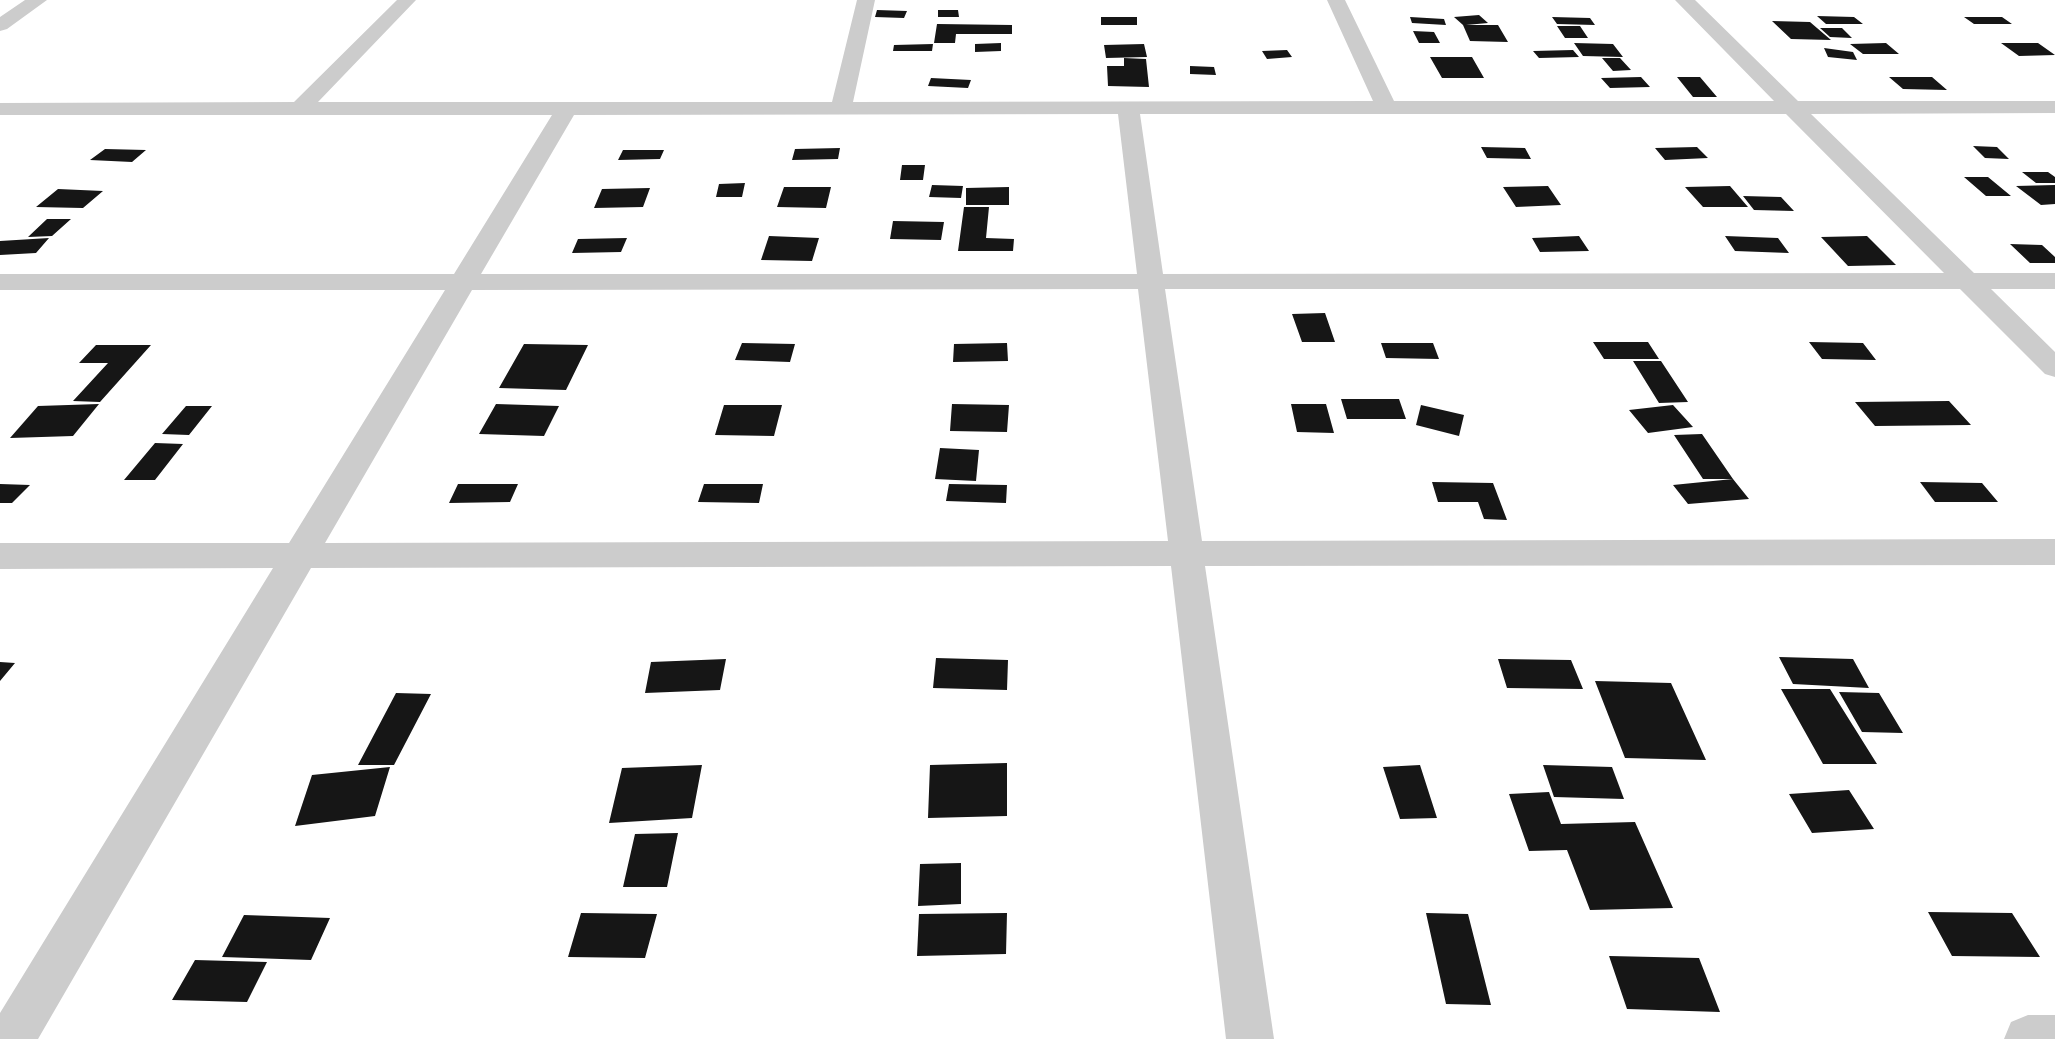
<!DOCTYPE html>
<style>
body{margin:0}
canvas{display:block;background:#fff}
</style>
<canvas width="2055" height="1039"></canvas>
<script>
const g = document.querySelector('canvas').getContext('2d');
g.lineJoin = 'round';
function paint(path, color) { g.fillStyle = color; g.fill(path, 'evenodd'); }
const shape = rows => new Path2D(rows.map(r => 'M' + r).join(''));
const building = shape([
 [877,10,907,11,904,18,875,17],
 [938,10,958,10,959,17,938,17],
 [1479,15,1488,23,1466,25,1498,25,1508,42,1470,41,1463,25,1454,17],
 [1817,16,1854,17,1863,24,1826,24],
 [1101,17,1137,17,1137,25,1101,25],
 [1410,17,1444,19,1446,25,1412,23],
 [1552,17,1590,18,1595,25,1557,24],
 [1964,17,2002,17,2012,24,1974,24],
 [1772,21,1810,22,1831,40,1791,39],
 [937,24,1012,25,1012,34,956,34,955,43,934,43],
 [1557,26,1580,26,1588,38,1565,38],
 [1820,28,1842,28,1852,38,1830,37],
 [1413,31,1434,32,1440,43,1419,43],
 [1001,43,1001,51,975,52,975,44],
 [1574,43,1613,44,1623,57,1583,56],
 [1886,43,1899,54,1863,54,1850,44],
 [2001,43,2038,43,2055,55,2019,56],
 [933,44,932,51,893,51,894,45],
 [1144,44,1147,57,1106,58,1104,45],
 [1824,48,1853,52,1857,60,1828,57],
 [1287,50,1292,57,1267,59,1262,51],
 [1573,50,1579,57,1539,58,1533,51],
 [1430,57,1472,57,1484,78,1442,78],
 [1124,58,1146,59,1149,87,1108,86,1107,66,1124,66],
 [1602,58,1620,58,1631,70,1613,71],
 [1190,66,1214,67,1216,75,1190,74],
 [1641,77,1650,87,1610,88,1601,78],
 [1677,77,1700,77,1717,97,1693,97],
 [1889,77,1932,77,1947,90,1903,89],
 [931,78,971,80,968,88,928,86],
 [1973,146,1997,147,2009,159,1985,158],
 [1481,147,1525,148,1531,159,1487,158],
 [1697,147,1708,158,1665,160,1655,148],
 [840,148,838,159,792,160,795,149],
 [105,149,146,150,132,162,90,160],
 [623,150,664,150,660,159,618,160],
 [902,165,925,165,923,180,900,180],
 [2022,172,2048,172,2055,177,2055,183,2036,183],
 [1964,177,1988,177,2011,196,1986,196],
 [745,183,742,197,716,197,719,184],
 [932,185,963,186,961,198,929,197],
 [2055,185,2055,204,2041,205,2016,186],
 [1548,186,1561,205,1516,207,1503,187],
 [1730,186,1748,207,1703,207,1685,187],
 [784,187,831,187,826,208,777,207],
 [1009,187,1009,205,966,205,966,188],
 [650,188,643,207,594,208,602,189],
 [58,189,103,191,83,208,36,207],
 [1743,196,1781,197,1794,211,1754,210],
 [964,207,989,207,986,238,1014,239,1013,251,958,251],
 [47,219,71,219,52,236,28,237],
 [893,221,944,222,941,240,890,239],
 [769,236,819,238,812,261,761,260],
 [1579,236,1589,251,1540,252,1532,238],
 [1725,236,1778,238,1789,253,1735,251],
 [1867,236,1896,265,1848,266,1821,237],
 [49,238,36,253,0,255,0,241],
 [627,238,621,252,572,253,578,239],
 [2010,244,2042,245,2055,257,2055,263,2030,263],
 [1325,313,1335,342,1302,342,1292,314],
 [1593,342,1648,342,1659,359,1604,359],
 [1809,342,1863,343,1876,360,1822,359],
 [742,343,795,344,790,362,735,360],
 [1007,343,1008,361,953,362,954,344],
 [1381,343,1433,343,1439,359,1386,358],
 [524,344,588,345,566,390,499,388],
 [96,345,151,345,100,402,73,401,108,363,79,363],
 [1633,361,1661,361,1688,402,1659,403],
 [1341,399,1399,399,1406,419,1347,419],
 [1949,401,1971,425,1875,426,1855,402],
 [99,404,73,436,10,438,38,406],
 [496,404,559,406,544,436,479,434],
 [952,404,1009,405,1007,432,950,431],
 [1291,404,1326,404,1334,433,1297,432],
 [724,405,782,405,774,436,715,435],
 [1421,405,1464,415,1459,436,1416,425],
 [1673,405,1693,427,1648,433,1629,410],
 [186,406,212,406,189,435,162,434],
 [1702,434,1733,479,1703,479,1674,435],
 [155,443,183,444,155,480,124,480],
 [940,448,979,450,976,481,935,479],
 [1733,479,1749,499,1688,504,1673,485],
 [1432,482,1493,483,1507,520,1484,519,1478,502,1438,502],
 [1920,482,1982,483,1998,502,1935,502],
 [0,484,30,485,12,503,0,503],
 [458,484,518,484,510,502,449,503],
 [704,484,763,484,759,503,698,502],
 [949,484,1007,485,1006,503,946,501],
 [1779,657,1853,659,1869,688,1793,684],
 [936,658,1008,660,1007,690,933,688],
 [726,659,720,690,645,693,651,662],
 [1498,659,1571,660,1583,689,1507,688],
 [0,662,15,663,0,681],
 [1595,681,1671,683,1706,760,1625,758],
 [1781,689,1830,689,1877,764,1823,764],
 [1839,692,1879,693,1903,733,1862,732],
 [396,693,431,694,394,765,358,765],
 [1007,763,1007,816,928,818,930,765],
 [702,765,692,818,609,823,622,768],
 [1420,765,1437,818,1400,819,1383,767],
 [1543,765,1612,767,1624,799,1554,797],
 [390,767,375,816,295,826,312,775],
 [1849,790,1874,829,1812,833,1789,794],
 [1549,792,1561,824,1635,822,1673,908,1590,910,1567,850,1529,851,1509,794],
 [678,833,667,887,623,887,635,834],
 [961,863,961,904,918,906,920,864],
 [1928,912,2012,913,2040,957,1952,956],
 [581,913,657,914,645,958,568,957],
 [1007,913,1006,954,917,956,919,914],
 [1426,913,1468,914,1491,1005,1446,1004],
 [244,915,330,918,311,960,222,957],
 [1609,956,1699,958,1720,1012,1627,1009],
 [195,960,267,962,247,1002,172,1000]
]);
const street = shape([
 [25,0,47,0,7,29,0,31,0,17,25,0],
 [397,0,416,0,318,102,832,102,857,0,875,0,853,102,1373,101,1327,0,1345,0,1394,101,1774,101,1675,0,1695,0,1798,101,2055,101,2055,113,1811,114,1974,273,2055,273,2055,289,1991,289,2055,352,2055,377,2045,374,1960,289,1165,289,1202,541,2055,539,2055,565,1205,566,1274,1039,1226,1039,1171,566,311,568,38,1039,0,1039,0,1013,273,568,0,569,0,543,289,543,445,290,0,290,0,274,454,274,552,115,0,115,0,103,294,102,397,0],
 [1118,114,1137,274,481,274,574,115,1118,114],
 [1140,114,1786,114,1944,273,1163,274,1140,114],
 [1138,289,1168,541,325,543,472,290,1138,289],
 [2028,1015,2055,1015,2055,1039,2004,1039,2011,1022,2028,1015]
]);
paint(building, '#161616');
paint(street, '#ccc');
</script>
